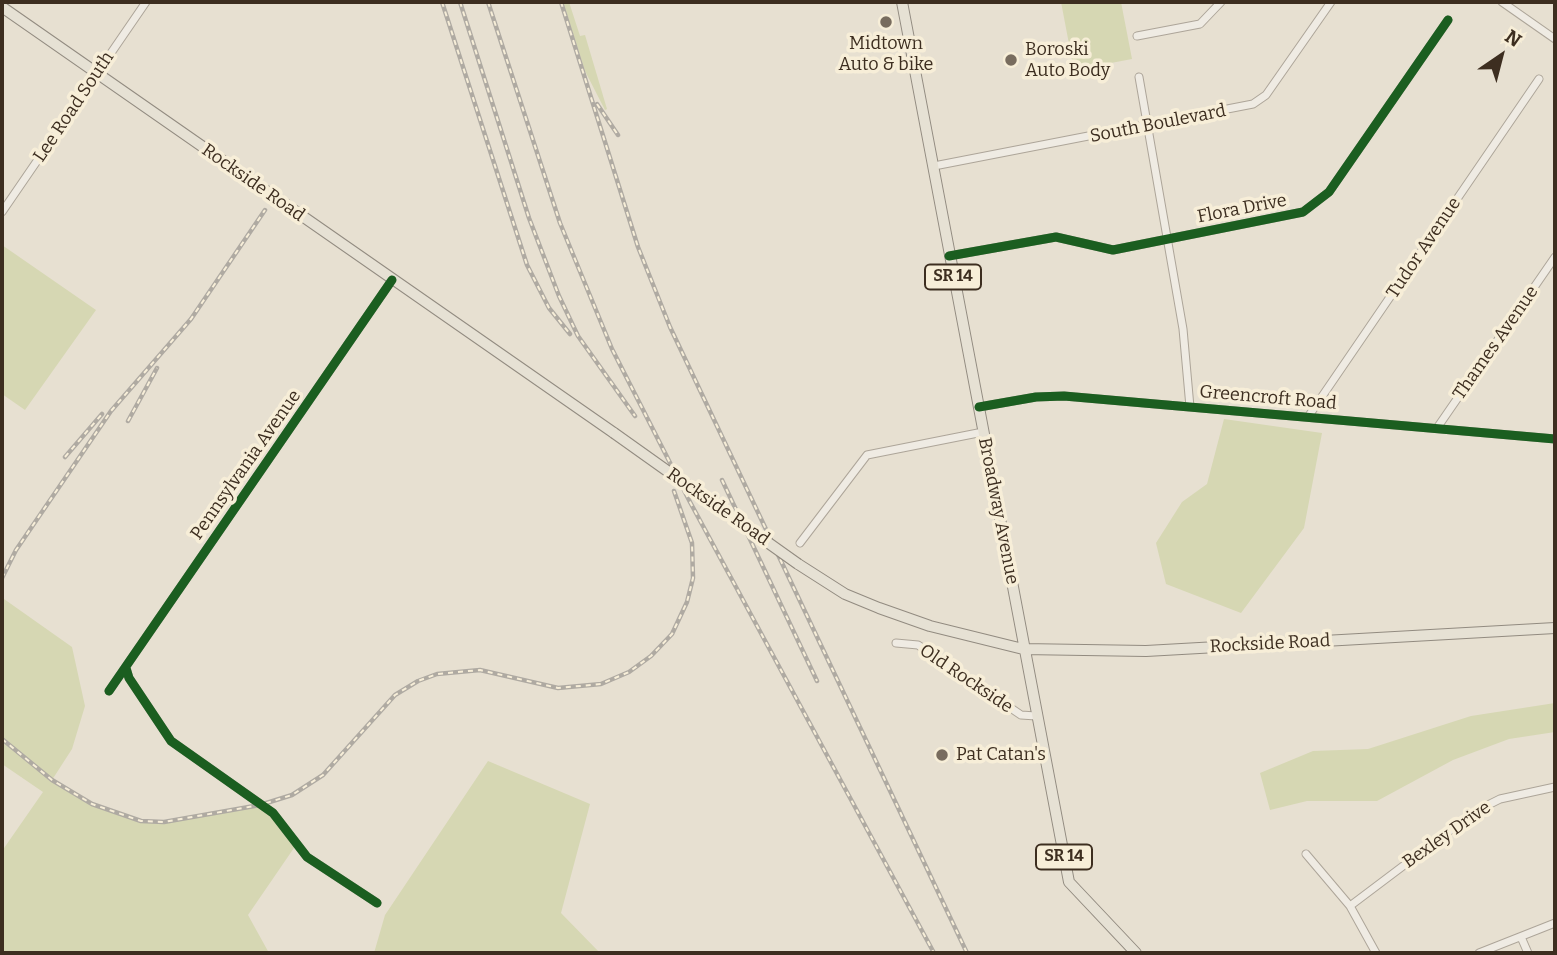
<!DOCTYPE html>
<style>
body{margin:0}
#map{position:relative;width:1557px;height:955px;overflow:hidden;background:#e7e0d1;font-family:Bitter,serif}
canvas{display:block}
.frame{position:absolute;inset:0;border:4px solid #3d2e20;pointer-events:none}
.north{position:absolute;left:1466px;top:21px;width:70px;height:70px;-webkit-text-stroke:5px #f7eed8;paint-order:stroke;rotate:35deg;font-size:19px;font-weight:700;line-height:28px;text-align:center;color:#3d2e20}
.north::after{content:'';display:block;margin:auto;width:24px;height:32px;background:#3d2e20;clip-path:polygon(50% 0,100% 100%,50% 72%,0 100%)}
</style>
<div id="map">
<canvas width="1557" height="955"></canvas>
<div class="frame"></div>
<div class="north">N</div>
</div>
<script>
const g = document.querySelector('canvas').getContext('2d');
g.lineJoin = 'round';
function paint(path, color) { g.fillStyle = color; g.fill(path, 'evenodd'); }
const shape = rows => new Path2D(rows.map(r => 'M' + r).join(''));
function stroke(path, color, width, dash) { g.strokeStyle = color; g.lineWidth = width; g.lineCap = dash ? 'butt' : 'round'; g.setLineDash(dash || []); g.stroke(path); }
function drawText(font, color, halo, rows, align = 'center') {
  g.font = font + ' Bitter,serif'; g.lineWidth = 7; g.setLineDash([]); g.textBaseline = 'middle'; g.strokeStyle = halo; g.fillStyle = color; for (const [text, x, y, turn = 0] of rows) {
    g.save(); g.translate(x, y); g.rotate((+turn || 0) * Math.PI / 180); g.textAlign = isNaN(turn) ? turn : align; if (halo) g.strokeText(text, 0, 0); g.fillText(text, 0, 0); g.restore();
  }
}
const green = shape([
 [563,2,569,2,580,36,585,35,607,109,605,110,585,71],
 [1061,2,1121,2,1132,59,1074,70],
 [2,245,96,310,25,410,2,394],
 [1224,419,1322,433,1304,528,1241,613,1166,584,1156,543,1182,502,1207,484],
 [4,599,72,647,85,706,72,749,52,780,107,811,141,821,164,822,260,805,273,813,296,845,248,915,269,953,2,953,2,851,43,792,2,764],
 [1555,703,1555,732,1509,739,1453,760,1377,801,1307,801,1270,810,1260,773,1313,751,1368,749,1471,716],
 [488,761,590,804,561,913,600,953,374,953,385,915]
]);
const minor = shape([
 [1502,2,1555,39],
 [1137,36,1200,24,1221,2],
 [1139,77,1183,329,1190,407],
 [934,166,1253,104,1266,95,1331,2],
 [2,212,146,2],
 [949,256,1056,237,1113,250,1303,212,1329,192,1448,20],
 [979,407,1036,397,1064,396,1555,439],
 [1308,417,1539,79],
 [1437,428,1555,257],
 [800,543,867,455,983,432],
 [896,643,918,645,1021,715,1036,716],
 [126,668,129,678,171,741,273,813,307,857,377,903],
 [109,691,392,280],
 [1306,854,1350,906,1376,953],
 [1350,906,1476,811,1500,799,1555,787],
 [1521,937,1528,953],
 [1479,953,1555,923]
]);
const primary = shape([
 [902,2,1069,882,1136,953],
 [2,7,614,433],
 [798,564,845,594,879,608,930,626,1023,649,1146,651,1555,628]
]);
const rail = shape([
 [442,2,527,265,549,308,570,334],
 [460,2,529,218,559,296,578,336,635,416],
 [488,2,560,223,612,349,690,502,934,953],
 [561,2,638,247,670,327,967,953],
 [597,104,618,135],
 [128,421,157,368],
 [65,457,102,414],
 [722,480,817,681],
 [2,578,16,550,111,411,191,319,265,210],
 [2,739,52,780,92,804,141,821,164,822,260,805,292,795,323,775,395,695,418,681,437,674,480,670,558,688,601,684,629,672,651,656,672,634,687,602,693,578,692,543,674,491]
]);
const primaryBridge = shape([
 [614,433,798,564]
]);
const cycleway = shape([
 [949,256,1056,237,1113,250,1303,212,1329,192,1448,20],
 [979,407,1036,397,1064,396,1555,439],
 [126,668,129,678,171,741,273,813,307,857,377,903],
 [109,691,392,280]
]);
const markers = [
 [886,22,7,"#786c5e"],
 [1011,60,7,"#786c5e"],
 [942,755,7,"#786c5e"]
];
const shields = [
 [953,277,56],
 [1064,857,56]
];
const shieldNames = [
 ["SR 14",953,277],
 ["SR 14",1064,857]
];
const poiNames = [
 ["Midtown",886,44,"center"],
 ["Auto & bike",886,65,"center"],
 ["Boroski",1025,50],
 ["Auto Body",1025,71],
 ["Pat Catan's",956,755]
];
const streetNames = [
 ["Lee Road South",74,107,-56],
 ["South Boulevard",1158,124,-11],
 ["Rockside Road",253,183,35],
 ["Flora Drive",1242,209,-11],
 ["Tudor Avenue",1424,248,-56],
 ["Thames Avenue",1496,343,-55],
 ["Greencroft Road",1268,398,5],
 ["Pennsylvania Avenue",246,465,-55],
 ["Rockside Road",718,507,35],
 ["Broadway Avenue",998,511,79],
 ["Rockside Road",1270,644,-3],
 ["Old Rockside",966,679,34],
 ["Bexley Drive",1447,835,-35]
];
paint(green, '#d6d7b3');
stroke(minor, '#ada599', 9);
stroke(primary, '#928b80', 12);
stroke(minor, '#efebe3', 7);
stroke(primary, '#e6e1d4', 10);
stroke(rail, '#afaaa2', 4.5);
stroke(rail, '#f7eed8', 2, [5]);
stroke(primaryBridge, '#928b80', 12, []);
stroke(primaryBridge, '#e6e1d4', 10);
stroke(cycleway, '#1b5e20', 9);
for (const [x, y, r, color] of markers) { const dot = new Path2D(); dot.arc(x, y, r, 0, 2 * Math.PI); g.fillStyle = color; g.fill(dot); stroke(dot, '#f7eed8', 2.5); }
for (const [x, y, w] of shields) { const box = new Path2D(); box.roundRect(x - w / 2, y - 12.5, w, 25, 5); g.fillStyle = '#f7eed8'; g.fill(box); stroke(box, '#3d2e20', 2); }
drawText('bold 16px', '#3d2e20', null, shieldNames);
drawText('18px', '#3d2e20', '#f7eed8', poiNames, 'left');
drawText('18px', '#3d2e20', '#f7eed8', streetNames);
</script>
